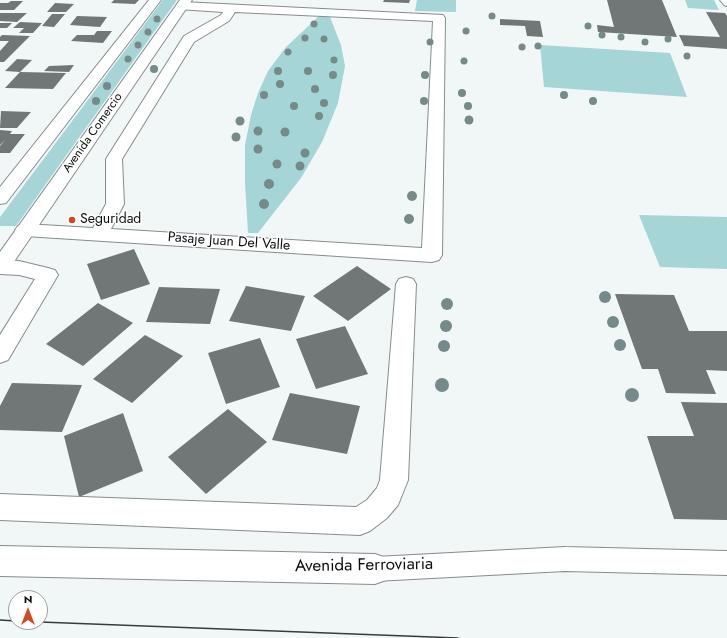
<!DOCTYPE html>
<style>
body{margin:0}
#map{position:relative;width:727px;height:638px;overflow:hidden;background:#f1f7f7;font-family:Jost,sans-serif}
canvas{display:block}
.north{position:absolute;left:8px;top:590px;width:40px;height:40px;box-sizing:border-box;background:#fff;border:1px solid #9e9f9f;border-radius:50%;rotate:0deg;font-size:11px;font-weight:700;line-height:16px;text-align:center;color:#0c0e0e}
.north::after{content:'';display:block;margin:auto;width:14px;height:18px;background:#d14920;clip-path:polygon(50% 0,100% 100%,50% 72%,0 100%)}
</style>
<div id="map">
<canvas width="727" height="638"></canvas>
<div class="north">N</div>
</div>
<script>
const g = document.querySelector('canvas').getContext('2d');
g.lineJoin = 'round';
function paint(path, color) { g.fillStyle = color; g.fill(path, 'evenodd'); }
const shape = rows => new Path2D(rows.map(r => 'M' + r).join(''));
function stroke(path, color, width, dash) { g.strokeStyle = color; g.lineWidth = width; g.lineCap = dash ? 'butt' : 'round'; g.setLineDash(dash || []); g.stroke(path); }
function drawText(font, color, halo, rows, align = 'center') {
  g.font = font + ' Jost,sans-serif'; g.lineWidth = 3; g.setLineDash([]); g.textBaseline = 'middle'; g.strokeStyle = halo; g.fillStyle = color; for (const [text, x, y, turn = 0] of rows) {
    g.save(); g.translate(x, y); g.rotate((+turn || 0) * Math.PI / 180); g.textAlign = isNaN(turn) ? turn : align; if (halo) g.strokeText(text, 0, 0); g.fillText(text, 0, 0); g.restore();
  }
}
const green = shape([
 [163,0,177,0,16,226,0,226,0,217],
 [417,0,456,0,456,12,415,11],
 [685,0,714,0,719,10,688,8],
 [319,16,330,17,341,45,345,66,338,103,322,142,301,178,258,233,248,233,245,183,245,145,251,115,258,93,268,71,286,47],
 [540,45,670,53,687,97,544,87],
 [639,215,727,217,727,269,660,267]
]);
const building = shape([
 [114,0,139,0,135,4,111,3],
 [384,0,410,0,409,3,383,2],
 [607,0,662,0,677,37,598,32,597,25,614,27],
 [11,1,23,1,14,10,0,10,0,3,8,3],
 [55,3,74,4,66,12,47,12],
 [706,12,725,13,727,16,727,49,684,46,679,35,720,37],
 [0,13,27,13,17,22,0,21],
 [52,14,65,14,54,27,42,26],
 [77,16,107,17,100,27,70,25],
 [500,19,540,21,543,37,527,36,525,26,500,25],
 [20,22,42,23,33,33,19,33,24,28,13,28],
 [0,23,12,23,7,28,0,28],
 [97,31,112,31,103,43,71,41,77,35,94,35],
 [2,35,30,36,4,62,0,62,0,51,9,41,0,41,0,37],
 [17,59,32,60,20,72,5,71],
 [74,65,69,72,44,71,49,66],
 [20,72,66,73,53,89,5,88],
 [1,111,31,112,17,128,0,128],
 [0,130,12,131,10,134,25,134,10,153,0,153,0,146,5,140,0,145],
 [134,249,150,284,101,300,87,264],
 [357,266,391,289,348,321,313,296],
 [246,286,305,296,291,331,229,321],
 [159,287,220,289,210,324,146,322],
 [615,294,674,295,689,331,727,331,727,371,706,370,716,394,666,393,658,369,642,369],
 [98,303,133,323,83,366,46,344],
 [345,326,368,374,316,389,296,339],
 [145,335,183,356,132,403,93,379],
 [260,338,280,387,226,404,208,353],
 [12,383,82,385,62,432,0,430,0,406],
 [290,393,360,406,347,454,272,440],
 [681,402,727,403,727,520,674,519,647,436,694,436],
 [228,409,267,442,206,494,168,457],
 [123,413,143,471,79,497,64,436]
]);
const service = shape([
 [720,0,727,0,727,6,724,5,720,0],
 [565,547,727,551,727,575,565,571,375,581,366,578,363,569,366,560,375,557,565,547]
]);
const minor = shape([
 [182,2,443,15,445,18,442,255,439,260,432,262,25,236,18,234,15,230,18,226,25,224,93,228,106,204,106,159,184,36,221,15,223,12,178,9,176,6,178,3,182,2],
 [235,12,433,21,422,248,111,229,124,204,122,159,194,42,229,21,235,12],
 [0,260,19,261,48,268,55,270,58,275,8,360,0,363,0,335,35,279,19,275,0,274,0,260],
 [406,277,413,279,416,284,408,480,398,505,387,518,370,531,360,535,0,520,0,494,356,507,367,500,377,488,380,480,396,284,399,279,406,277],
 [0,546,375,554,386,558,390,569,386,580,375,584,0,576,0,546]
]);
const tertiary = shape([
 [149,0,161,0,6,203,0,204,0,187,149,0],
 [180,0,192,0,7,272,0,274,0,252,180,0]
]);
const tram = shape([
 [0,620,16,621],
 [40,622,458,638]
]);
const trees = [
 [492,16,3.5],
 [157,19,3.5],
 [314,24,3.5],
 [588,26,3.5],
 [466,31,3.5],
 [148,32,3.5],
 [602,35,3.5],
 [621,37,3.5],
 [305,38,3.5],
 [324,39,3.5],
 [668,39,3.5],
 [430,42,3.5],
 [645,42,3.5],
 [138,45,3.5],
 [538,46,3.5],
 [522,47,3.5],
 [288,52,3.5],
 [687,56,3.5],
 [128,59,3.5],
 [334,60,3.5],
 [464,61,3.5],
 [154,69,4],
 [278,71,4],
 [308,71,4],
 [333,75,4],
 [425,75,4],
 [280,84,4],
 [107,86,4],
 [315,89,4],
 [462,93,4],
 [264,95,4],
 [564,95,4],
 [96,101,4],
 [424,101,4],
 [593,101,4],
 [324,103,4],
 [294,106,4],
 [468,106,4],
 [319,116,4],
 [469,120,4.5],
 [240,121,4.5],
 [258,131,4.5],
 [285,132,4.5],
 [236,137,4.5],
 [258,149,4.5],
 [305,153,4.5],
 [277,164,4.5],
 [300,166,4.5],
 [269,184,5],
 [412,196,5],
 [264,204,5],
 [409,219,5],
 [605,297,6],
 [447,304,6],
 [613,322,6],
 [446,326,6],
 [620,345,6],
 [444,346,6],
 [442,385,7],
 [632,395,7]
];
const markers = [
 [72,220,4,"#d14920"]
];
const farStreetnames = [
 ["Avenida Comercio",93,133,-55]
];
const poiNames = [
 ["Seguridad",80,220]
];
const streetNames = [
 ["Pasaje Juan Del Valle",229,242,4]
];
const nearStreetnames = [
 ["Avenida Ferroviaria",364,566,-1]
];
paint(green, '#a5d5d6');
paint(building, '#717676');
stroke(service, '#878c8c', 2);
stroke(minor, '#878c8c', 2);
stroke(tertiary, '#878c8c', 2);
paint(service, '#fff');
paint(minor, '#fff');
paint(tertiary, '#fff');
stroke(tram, '#383b3b', 1.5);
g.fillStyle = '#768a8a';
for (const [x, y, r] of trees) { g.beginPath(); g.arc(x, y, r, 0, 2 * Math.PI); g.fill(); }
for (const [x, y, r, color] of markers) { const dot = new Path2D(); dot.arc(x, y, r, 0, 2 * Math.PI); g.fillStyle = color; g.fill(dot); stroke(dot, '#fff', 1.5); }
drawText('12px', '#0c0e0e', '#fff', farStreetnames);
drawText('14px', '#0c0e0e', '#fff', poiNames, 'left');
drawText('14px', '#0c0e0e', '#fff', streetNames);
drawText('17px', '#0c0e0e', '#fff', nearStreetnames);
</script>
